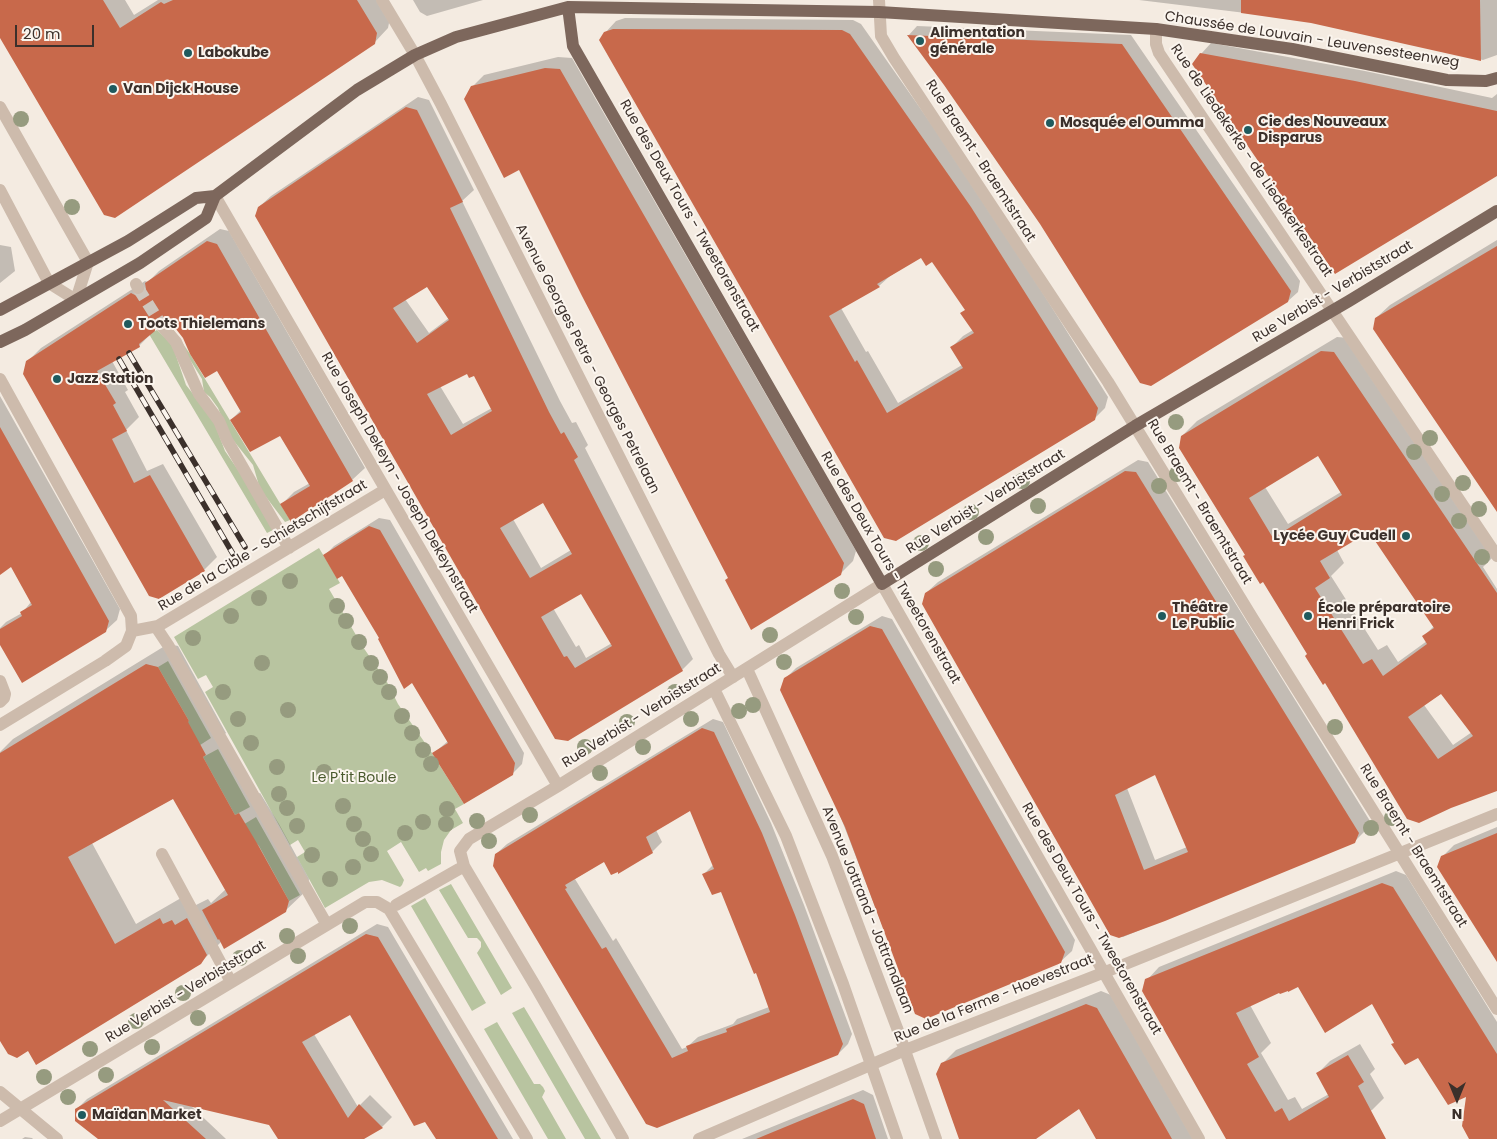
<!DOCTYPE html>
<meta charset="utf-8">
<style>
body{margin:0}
#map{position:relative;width:1497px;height:1139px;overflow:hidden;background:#f4ebe1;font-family:Poppins,sans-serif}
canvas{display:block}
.north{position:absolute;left:1432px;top:1074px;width:50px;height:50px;-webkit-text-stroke:4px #fbf5ee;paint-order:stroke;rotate:180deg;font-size:14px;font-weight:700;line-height:20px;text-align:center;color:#3b302b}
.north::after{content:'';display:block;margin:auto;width:18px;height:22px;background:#3b302b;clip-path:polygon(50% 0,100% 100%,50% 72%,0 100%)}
.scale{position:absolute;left:15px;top:25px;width:79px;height:22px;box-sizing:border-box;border:2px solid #3b302b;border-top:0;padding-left:6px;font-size:15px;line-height:18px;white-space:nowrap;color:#3b302b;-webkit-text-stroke:4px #fbf5ee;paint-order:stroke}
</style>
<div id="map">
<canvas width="1497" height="1139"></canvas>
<div class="north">N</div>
<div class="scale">20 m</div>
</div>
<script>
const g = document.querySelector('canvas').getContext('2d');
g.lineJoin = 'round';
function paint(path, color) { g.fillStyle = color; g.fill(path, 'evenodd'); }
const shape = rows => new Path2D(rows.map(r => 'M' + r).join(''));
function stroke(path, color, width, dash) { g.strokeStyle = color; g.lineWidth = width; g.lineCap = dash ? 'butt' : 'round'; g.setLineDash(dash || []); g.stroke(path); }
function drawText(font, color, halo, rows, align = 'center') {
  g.font = font + ' Poppins,sans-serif'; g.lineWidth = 4; g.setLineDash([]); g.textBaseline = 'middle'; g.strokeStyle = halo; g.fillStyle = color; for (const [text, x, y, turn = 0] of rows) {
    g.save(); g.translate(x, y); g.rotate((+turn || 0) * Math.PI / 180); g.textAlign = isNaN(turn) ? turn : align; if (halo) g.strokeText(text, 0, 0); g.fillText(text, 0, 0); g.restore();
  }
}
const green = shape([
 [168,322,190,354,290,520,285,522,260,489,253,465,229,435,218,408,210,397,204,392,202,379,167,323],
 [157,330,172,344,186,385,213,419,225,451,245,480,273,530,267,533,149,334],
 [319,548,340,583,329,589,363,647,387,682,398,704,432,753,464,804,455,809,463,823,451,830,444,840,441,852,441,864,428,871,426,868,419,872,401,842,387,851,404,880,402,885,400,887,382,880,369,882,325,908,297,857,305,852,298,840,290,845,205,692,213,687,206,675,198,679,174,637],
 [168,661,211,738,197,747,184,724,189,721,158,667],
 [218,749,250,807,235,815,203,757],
 [256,817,300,895,289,901,259,846,241,826],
 [451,884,512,988,501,995,477,953,481,947,481,942,477,938,468,938,439,890],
 [425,898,486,1003,472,1011,411,906],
 [524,1007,533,1022,601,1139,585,1139,512,1013],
 [497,1022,534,1084,540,1084,543,1087,545,1091,542,1097,566,1139,548,1139,484,1029]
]);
const shadow = shape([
 [0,0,125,0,134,15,158,0,379,0,390,18,388,28,374,43,0,36],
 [413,0,483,0,427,16,420,12],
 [1139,0,1497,0,1497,55,1483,60,1311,21],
 [625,18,853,20,861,24,982,196,1108,397,1105,408,1094,419,896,540,605,33,616,21],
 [921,256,933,260,966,309,973,330,963,336,952,347,962,365,898,403,868,351,866,352,841,308,879,286,890,276],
 [917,26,1131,35,1300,281,1298,292,1288,301,1041,224,945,84,908,36],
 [1211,43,1365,71,1492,98,1497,94,1497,174,1201,54],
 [558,57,572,58,856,551,853,561,840,574,729,577,520,168,472,87,484,75],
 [418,97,429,100,474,190,462,201,560,401,572,423,576,422,588,445,585,448,693,659,682,670,568,740,259,207,271,196],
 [427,285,449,318,429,333,405,299],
 [467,372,475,374,492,408,463,424,440,386],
 [544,501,571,550,541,568,513,519],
 [582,592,612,643,586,658,579,645,576,647,553,608],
 [220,229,229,231,365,468,352,480,281,505,294,492,310,483,280,435,231,420,241,410,217,369,183,336,170,319,166,318,139,346,112,361,128,390,125,392,139,417,126,430,147,471,163,464,217,557,204,570,28,361,41,348,145,281,148,282,159,271],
 [1497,240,1497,486,1376,318,1390,305],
 [0,245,11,247,15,271,0,283],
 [1337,337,1349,338,1495,555,1483,567,1497,589,1497,790,1451,807,1309,654,1247,554,1182,436,1197,421],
 [1318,454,1341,492,1288,524,1265,487],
 [1369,531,1434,626,1424,636,1427,641,1398,662,1387,645,1378,650,1331,576,1344,563,1337,550],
 [1442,693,1472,732,1453,745,1424,705],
 [0,396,120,609,117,620,105,631,0,642,0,628,6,622,22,613,31,602,12,566,0,567],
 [1138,460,1148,462,1370,821,1366,830,1354,842,1123,937,1110,934,926,593,938,582],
 [1156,773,1187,847,1155,860,1127,788],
 [379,518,390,520,524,753,522,764,512,774,434,753,448,741,413,682,381,638,342,574,325,555,334,546],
 [882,616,892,619,1075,940,1072,951,1060,962,916,1013,836,805,785,679,796,668],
 [168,644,178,646,226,733,223,736,256,795,260,793,279,824,309,879,307,890,285,911,222,941,200,963,29,1050,0,1039,0,752,13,739],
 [174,798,226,889,211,903,208,899,196,905,181,898,136,924,92,843],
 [713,719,723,722,771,823,804,905,852,1034,848,1044,838,1054,657,1126,496,854,507,844],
 [691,810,714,864,704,874,721,890,756,971,769,1007,737,1019,733,1024,698,1037,687,1047,682,1049,616,938,613,941,575,879,604,861,652,852,662,842,656,830],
 [1497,827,1497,959,1442,857,1454,845],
 [1396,871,1406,875,1497,1022,1497,1139,1471,1139,1467,1094,1418,1056,1395,1042,1372,1002,1299,986,1280,991,1250,1005,1271,1043,1261,1053,1288,1100,1295,1097,1302,1109,1329,1094,1317,1074,1330,1061,1360,1044,1375,1069,1370,1074,1384,1098,1372,1110,1333,1133,1337,1139,1228,1139,1147,980,1159,967],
 [377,924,388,927,513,1139,439,1139,350,1013,314,1034,358,1107,370,1095,392,1117,382,1127,362,1139,280,1139,270,1124,190,1105,226,1139,99,1139,77,1109,87,1099],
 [1101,991,1111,995,1193,1139,1097,1139,1079,1108,1034,1139,960,1139,942,1064,956,1050],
 [863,1090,873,1095,888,1139,742,1139],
 [25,1137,32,1138,33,1139,22,1139]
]);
const building = shape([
 [0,0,103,0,120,28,161,2,164,4,173,0,357,0,377,33,375,44,115,218,104,215,0,38],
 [1241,0,1480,0,1481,61,1311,23,1241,13],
 [613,29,842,30,850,34,971,207,1098,408,1095,420,896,541,884,538,599,40,604,32],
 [921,258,926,266,932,262,965,310,960,313,974,333,950,347,963,368,887,413,857,360,855,362,829,316,880,287,877,284],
 [907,35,1122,44,1291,291,1288,302,1151,386,1140,383,1040,224,944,85],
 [1200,53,1355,81,1497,111,1497,176,1335,274,1192,64],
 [545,68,560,69,844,563,841,575,751,630,725,580,728,578,582,296,519,170,504,178,464,99,471,86],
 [406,107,417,110,463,202,450,208,549,412,561,434,564,432,578,457,574,460,683,671,568,741,555,739,255,216,258,207],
 [427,287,449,320,417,343,393,308],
 [467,374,469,378,474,376,492,411,451,435,427,394],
 [543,503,572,554,530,578,500,528],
 [581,594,612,646,575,668,567,656,564,657,541,617],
 [207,241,217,244,353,481,291,522,280,504,310,486,280,436,250,452,230,420,241,412,217,371,205,378,190,354,183,338,169,320,161,318,157,320,154,324,155,331,139,344,140,347,97,371,116,403,113,405,127,431,112,439,134,483,150,475,205,571,159,599,149,596,23,374,26,361,131,293,137,296,142,295,146,289,145,283],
 [1497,246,1497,512,1373,329,1375,318],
 [1321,351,1334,352,1497,593,1497,791,1451,808,1419,823,1407,819,1325,683,1323,685,1305,656,1307,654,1263,582,1260,584,1243,556,1245,555,1179,448,1181,436],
 [1318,456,1342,495,1273,538,1249,498],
 [1369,532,1434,628,1422,636,1427,644,1383,676,1372,659,1363,664,1315,588,1330,578,1320,561],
 [1441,694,1473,736,1438,759,1408,717],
 [0,427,109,621,106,632,22,683,0,645,0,629,22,616,20,612,32,605,11,567,0,575],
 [1125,471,1136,472,1359,833,1355,843,1165,921,1119,938,1110,935,922,604,925,593],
 [1155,775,1188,852,1144,870,1115,795],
 [369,526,380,530,515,763,513,775,464,804,432,753,448,743,412,683,404,689,378,639,379,638,342,576,337,579,323,555],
 [870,626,882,629,1065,952,1061,963,926,1019,915,1014,845,827,780,690,784,678],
 [146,664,158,667,189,721,188,722,206,755,203,757,235,815,239,813,258,845,289,901,286,912,224,949,219,939,218,940,202,910,228,895,173,799,68,857,115,944,160,918,163,924,172,920,175,925,187,918,207,955,201,964,196,967,36,1065,28,1051,17,1058,8,1054,0,1041,0,753],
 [702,728,714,732,762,833,795,915,843,1044,838,1055,657,1128,646,1124,493,866,495,854],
 [690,811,714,869,702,874,712,895,721,892,754,974,756,973,770,1012,726,1029,727,1032,686,1046,688,1051,672,1058,606,947,602,949,565,889,567,888,565,885,604,862,611,875,618,872,618,874,653,853,646,837],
 [1497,833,1497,962,1437,867,1441,856],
 [1382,883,1393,887,1497,1054,1497,1139,1469,1139,1462,1126,1466,1097,1448,1105,1418,1058,1405,1065,1391,1044,1394,1043,1372,1004,1325,1033,1298,987,1288,992,1288,991,1280,994,1279,993,1236,1013,1259,1057,1247,1064,1275,1112,1282,1108,1289,1121,1329,1097,1316,1073,1348,1055,1364,1082,1358,1086,1386,1139,1226,1139,1142,991,1145,979],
 [366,934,378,937,498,1139,436,1139,425,1122,414,1126,350,1015,302,1042,348,1118,359,1104,383,1128,364,1139,278,1139,269,1125,163,1100,206,1139,98,1139,75,1121,75,1109],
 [1086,1004,1097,1008,1172,1139,1096,1139,1079,1109,1036,1139,959,1139,936,1074,941,1063],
 [853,1099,864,1104,876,1139,756,1139]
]);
const minorTunnel = shape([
 [138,288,162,326]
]);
const minor = shape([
 [382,0,415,55,441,104,719,654,733,677],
 [879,0,881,36,894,58,1108,382,1253,619,1497,1009],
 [1156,29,1156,44,1159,53,1497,556],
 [0,107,88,262,76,300,49,283,0,190],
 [215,196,558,786],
 [136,284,138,288],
 [162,326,176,342,199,394,219,421,227,440,289,548],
 [0,379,131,616,132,631,126,646,105,661,0,725],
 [156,627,168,645,327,925],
 [132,631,158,626,385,490],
 [747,669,832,856,897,1028,936,1139],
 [0,681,5,694,4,698,0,702],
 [714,689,786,836,843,984,897,1139],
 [162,854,231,982],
 [396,905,459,869],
 [0,1092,57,1139],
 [0,1121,365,902,377,902,389,909,527,1139],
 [623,1139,536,987,464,866,460,851,469,839,558,786,882,584,1199,1139],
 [699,1139,905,1050,1123,965,1497,814]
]);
const major = shape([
 [568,7,573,46,882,584,1135,426,1349,301,1497,211],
 [0,310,128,241,196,198,215,196,357,90,415,55,456,37,568,7,879,12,1156,29,1292,49,1447,80,1486,81,1497,78],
 [0,342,25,330,140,263,206,218,215,196]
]);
const rail = shape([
 [129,353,245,547],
 [119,359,233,554]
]);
const trees = [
 [21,119],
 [72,207],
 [1176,422],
 [1430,438],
 [1414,452],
 [1177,474],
 [1022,481],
 [1463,483],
 [1159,486],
 [1442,494],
 [1038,506],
 [1479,509],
 [971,512],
 [1459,521],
 [986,537],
 [921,543],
 [1482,557],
 [936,569],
 [290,581],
 [842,591],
 [259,598],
 [337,606],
 [231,616],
 [856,617],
 [346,621],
 [770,635],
 [193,638],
 [359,642],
 [784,662],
 [262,663],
 [371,663],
 [380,677],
 [223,692],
 [389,692],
 [675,692],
 [753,705],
 [288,710],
 [739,711],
 [402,716],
 [238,719],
 [691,719],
 [627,722],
 [1335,727],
 [412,733],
 [251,743],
 [585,747],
 [643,747],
 [423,750],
 [431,764],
 [277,767],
 [324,772],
 [600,773],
 [279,794],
 [343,806],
 [287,808],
 [447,809],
 [530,815],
 [1392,818],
 [477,821],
 [423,822],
 [354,824],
 [446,824],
 [297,826],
 [1371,828],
 [405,833],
 [363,839],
 [489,841],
 [371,854],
 [312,855],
 [353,867],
 [330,879],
 [350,926],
 [287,936],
 [298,956],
 [240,958],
 [183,993],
 [198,1018],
 [136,1021],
 [152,1047],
 [90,1049],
 [106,1075],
 [44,1077],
 [68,1097]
];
const markers = [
 [920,41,5,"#1f5a5e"],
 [188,53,5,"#1f5a5e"],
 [113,89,5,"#1f5a5e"],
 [1050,123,5,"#1f5a5e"],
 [1248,130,5,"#1f5a5e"],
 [128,324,5,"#1f5a5e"],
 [57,379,5,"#1f5a5e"],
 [1406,536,5,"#1f5a5e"],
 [1162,616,5,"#1f5a5e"],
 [1308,616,5,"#1f5a5e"],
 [82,1115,5,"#1f5a5e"]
];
const poiNames = [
 ["Alimentation",930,33],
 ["générale",930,49],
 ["Labokube",198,53],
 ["Van Dijck House",123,89],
 ["Cie des Nouveaux",1258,122],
 ["Disparus",1258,138],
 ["Mosquée el Oumma",1060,123],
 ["Toots Thielemans",138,324],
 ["Jazz Station",67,379],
 ["Lycée Guy Cudell",1396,536,"right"],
 ["Théâtre",1172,608],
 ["Le Public",1172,624],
 ["École préparatoire",1318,608],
 ["Henri Frick",1318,624],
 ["Maïdan Market",92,1115]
];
const streetNames = [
 ["Chaussée de Louvain - Leuvensesteenweg",1312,40,9],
 ["Rue Braemt - Braemtstraat",980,161,57],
 ["Rue de Liedekerke - de Liedekerkestraat",1251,161,56],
 ["Rue des Deux Tours - Tweetorenstraat",689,216,60],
 ["Rue Verbist - Verbiststraat",1333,292,-31],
 ["Avenue Georges Petre - Georges Petrelaan",587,359,63],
 ["Rue Joseph Dekeyn - Joseph Dekeynstraat",399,483,60],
 ["Rue Verbist - Verbiststraat",986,502,-32],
 ["Rue Braemt - Braemtstraat",1199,502,59],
 ["Rue de la Cible - Schietschijfstraat",263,546,-31],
 ["Rue des Deux Tours - Tweetorenstraat",890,568,60],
 ["Rue Verbist - Verbiststraat",642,716,-32],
 ["Rue Braemt - Braemtstraat",1413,846,58],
 ["Avenue Jottrand - Jottrandlaan",867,910,68],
 ["Rue des Deux Tours - Tweetorenstraat",1091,919,60],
 ["Rue Verbist - Verbiststraat",186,992,-31],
 ["Rue de la Ferme - Hoevestraat",994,999,-22]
];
const parkNames = [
 ["Le P'tit Boule",354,778]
];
paint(green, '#b8c4a0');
paint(shadow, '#0003');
paint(building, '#c8694b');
stroke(minorTunnel, '#cfc6bd', 12, [12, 6]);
stroke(minor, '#cdbbac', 12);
stroke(major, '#7d675c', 12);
stroke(rail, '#3b302b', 5.5);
stroke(rail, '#fbf5ee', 4, [11]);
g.fillStyle = '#969b7f';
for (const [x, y] of trees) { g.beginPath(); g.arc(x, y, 8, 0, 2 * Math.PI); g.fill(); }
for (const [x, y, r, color] of markers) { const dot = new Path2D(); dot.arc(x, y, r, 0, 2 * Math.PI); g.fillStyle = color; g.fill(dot); stroke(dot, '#fbf5ee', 2); }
drawText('bold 14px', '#3b302b', '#fbf5ee', poiNames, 'left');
drawText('14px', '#3b302b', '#fbf5ee', streetNames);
drawText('14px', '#4a5a2e', '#fbf5ee', parkNames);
</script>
